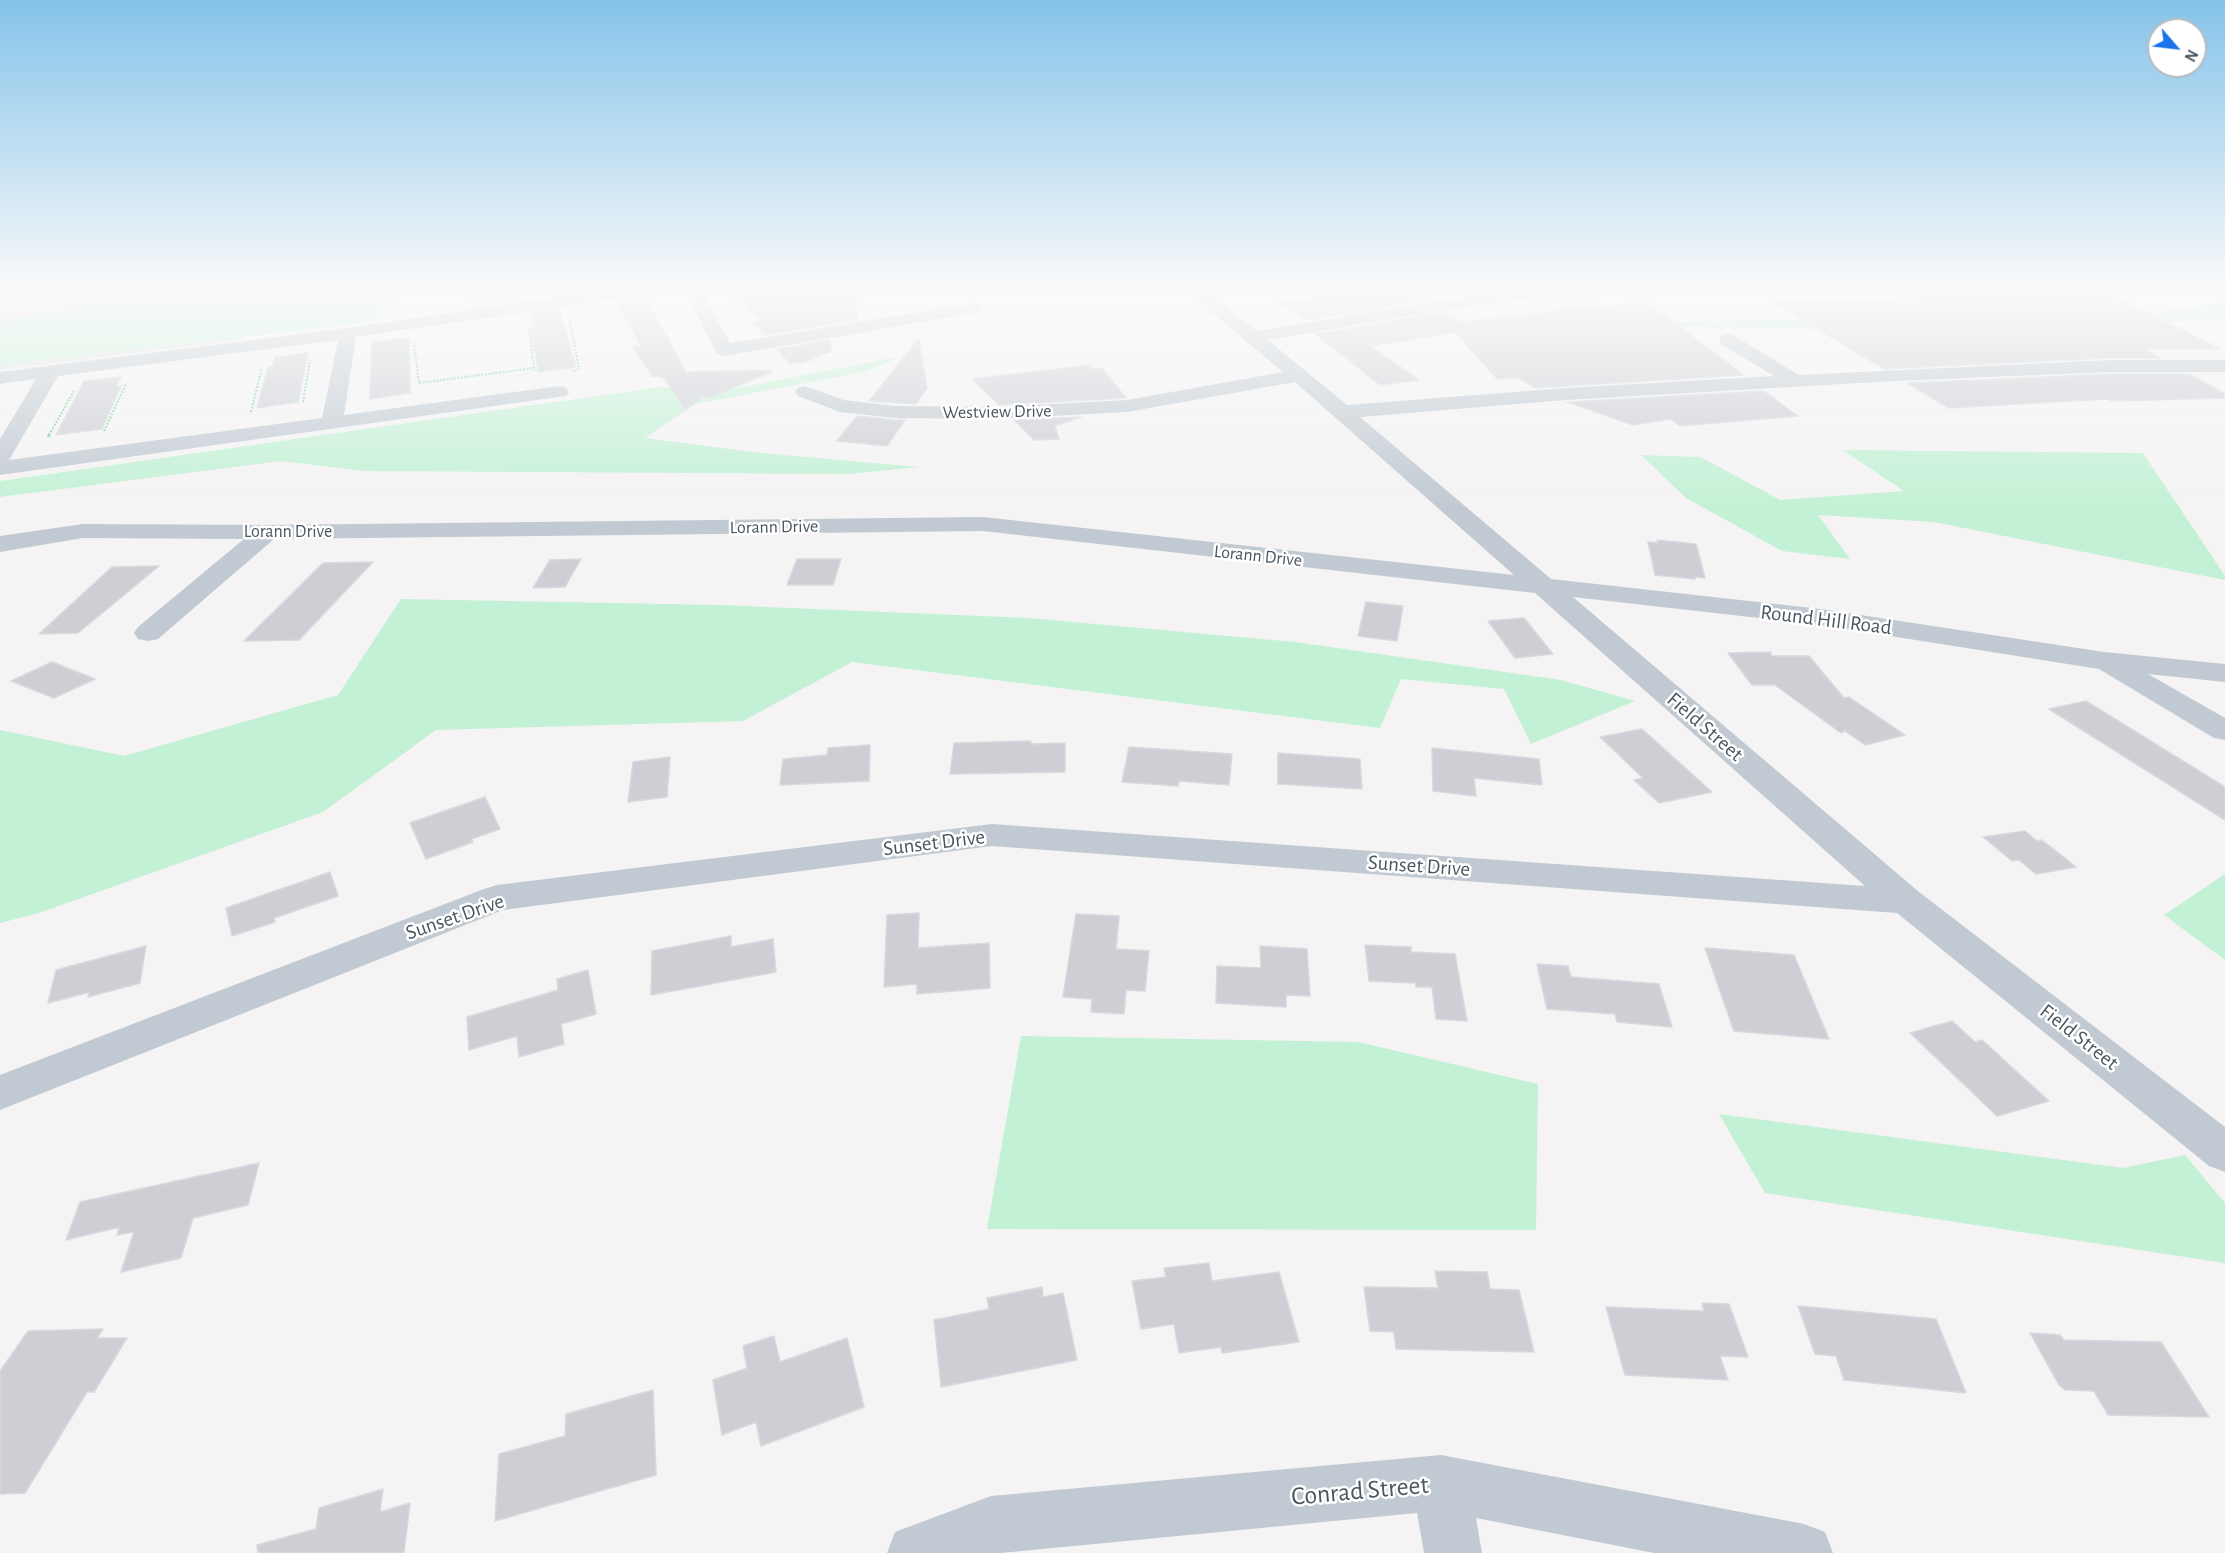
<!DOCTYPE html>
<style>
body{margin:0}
#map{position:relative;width:2225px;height:1553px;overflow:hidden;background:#f5f3f3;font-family:"Alegreya Sans",sans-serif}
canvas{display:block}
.north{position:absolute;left:2147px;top:18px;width:60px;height:60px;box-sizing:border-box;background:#fff;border:2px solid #b7bbc0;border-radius:50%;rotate:118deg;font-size:16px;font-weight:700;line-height:24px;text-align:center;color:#4a5661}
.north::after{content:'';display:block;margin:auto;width:21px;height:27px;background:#1a73e8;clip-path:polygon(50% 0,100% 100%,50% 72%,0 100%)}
</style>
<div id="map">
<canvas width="2225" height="1553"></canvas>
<div class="north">N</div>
</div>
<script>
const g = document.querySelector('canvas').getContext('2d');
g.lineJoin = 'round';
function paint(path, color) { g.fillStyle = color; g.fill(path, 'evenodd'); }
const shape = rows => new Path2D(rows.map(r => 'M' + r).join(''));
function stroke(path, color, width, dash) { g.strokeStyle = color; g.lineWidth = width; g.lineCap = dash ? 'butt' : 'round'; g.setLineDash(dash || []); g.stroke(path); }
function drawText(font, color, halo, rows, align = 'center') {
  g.font = font + ' "Alegreya Sans",sans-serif'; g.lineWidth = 5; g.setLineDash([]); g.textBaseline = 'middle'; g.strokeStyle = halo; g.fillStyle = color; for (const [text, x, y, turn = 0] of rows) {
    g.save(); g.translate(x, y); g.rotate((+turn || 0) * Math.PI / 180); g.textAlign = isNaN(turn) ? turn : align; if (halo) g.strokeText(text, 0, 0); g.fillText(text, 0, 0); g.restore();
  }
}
const education = shape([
 [0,290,293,290,241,340,0,370]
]);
const green = shape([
 [94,290,433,290,389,299,371,322,0,365,0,321,94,305],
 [455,290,496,290,509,304,476,305],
 [2225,303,2225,321,1843,330,1655,327,1628,323,1798,319,1994,319,2170,310],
 [902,356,864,372,695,404,645,438,761,453,920,467,848,474,364,471,281,461,0,497,0,481,661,387,707,394],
 [1842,450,2143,453,2225,576,2225,580,1934,522,1818,515,1850,559,1782,551,1686,498,1641,455,1701,457,1780,500,1904,491],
 [401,599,719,605,1028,618,1295,642,1561,680,1635,701,1531,744,1504,689,1401,679,1380,728,852,662,743,721,436,730,323,812,39,913,0,923,0,730,124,756,338,695],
 [2225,874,2225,960,2164,915],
 [1021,1036,1358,1042,1538,1084,1536,1230,987,1229],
 [1719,1114,2123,1168,2185,1155,2225,1203,2225,1263,1765,1193]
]);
const building = shape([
 [729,290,855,290,858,320,764,335,752,322,760,321,729,290],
 [1365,290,1403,290,1423,301,1307,320,1276,302,1365,290],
 [2106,292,2220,349,2145,349,2160,358,2110,358,1884,369,1771,301,2106,292],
 [644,295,686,372,771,370,772,372,708,398,698,394,701,399,685,409,664,378,658,376,653,377,633,347,641,346,616,301,644,295],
 [1648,303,1744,375,1535,388,1519,378,1497,379,1455,332,1371,346,1419,380,1380,385,1315,334,1444,312,1462,322,1559,311,1555,309,1648,303],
 [559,309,576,367,539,372,530,327,534,327,531,313,559,309],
 [409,338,410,393,370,399,372,342,409,338],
 [919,338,927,388,916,404,869,401,919,338],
 [829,340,832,351,803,363,796,362,790,364,777,349,829,340],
 [308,353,298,402,257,408,268,367,272,367,275,357,308,353],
 [1090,365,1093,369,1102,368,1126,398,999,405,972,379,1090,365],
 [2110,374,2190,374,2225,394,2225,398,2112,401,2108,399,1949,408,1907,383,2110,374],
 [121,377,116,387,121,386,102,429,56,435,84,381,121,377],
 [1764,391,1798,416,1680,426,1670,419,1633,425,1567,402,1764,391],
 [857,416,895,420,905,420,887,446,837,441,857,416],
 [1081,417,1055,426,1059,439,1034,440,1014,420,1081,417],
 [1657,540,1696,544,1705,578,1695,577,1695,579,1655,575,1648,542,1658,543,1657,540],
 [581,559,565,587,533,588,550,560,581,559],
 [797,559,841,559,833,585,787,585,797,559],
 [373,562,299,640,244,641,323,563,373,562],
 [159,566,78,633,39,634,112,567,159,566],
 [1366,602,1403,606,1397,641,1358,636,1366,602],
 [1524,618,1553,654,1515,658,1488,621,1524,618],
 [1770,652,1772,656,1809,656,1844,698,1849,697,1905,735,1865,745,1845,731,1841,733,1775,685,1752,685,1728,653,1770,652],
 [52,662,95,679,54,698,11,681,52,662],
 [2086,701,2225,787,2225,820,2049,709,2086,701],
 [1642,729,1712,792,1659,803,1634,780,1643,778,1600,737,1642,729],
 [1031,741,1031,744,1065,743,1065,772,950,774,954,743,1031,741],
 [870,745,869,781,780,785,783,759,827,755,828,748,870,745],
 [1129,747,1232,754,1229,785,1179,781,1178,786,1122,782,1129,747],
 [1432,748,1539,759,1542,785,1474,778,1476,796,1433,791,1432,748],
 [1278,753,1360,759,1362,789,1278,784,1278,753],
 [670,757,667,797,628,802,633,762,670,757],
 [485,797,500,829,471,839,473,842,426,859,410,823,485,797],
 [2025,831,2037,841,2042,840,2076,867,2036,874,2019,860,2012,861,1983,837,2025,831],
 [330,872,338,896,274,918,275,922,232,936,226,908,330,872],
 [919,913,918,948,989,943,990,988,917,994,917,984,884,987,887,915,919,913],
 [1076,914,1119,916,1116,949,1149,951,1145,991,1126,990,1124,1014,1091,1012,1092,999,1063,997,1076,914],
 [731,936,731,947,773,939,776,972,651,995,652,951,731,936],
 [1365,945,1411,947,1411,952,1455,954,1467,1021,1436,1019,1432,987,1416,987,1416,983,1369,981,1365,945],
 [146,946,140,983,88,997,90,992,48,1003,56,970,146,946],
 [1260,946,1307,949,1310,996,1286,995,1286,1007,1216,1003,1217,966,1261,968,1260,946],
 [1705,948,1794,955,1829,1039,1734,1031,1705,948],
 [1537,964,1568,966,1571,977,1659,984,1672,1027,1617,1022,1615,1014,1547,1009,1537,964],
 [588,970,596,1014,561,1024,564,1044,519,1057,517,1036,469,1050,467,1017,558,990,557,979,588,970],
 [1952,1021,1975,1042,1982,1040,2049,1101,1997,1116,1910,1033,1952,1021],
 [259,1163,248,1205,193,1218,181,1258,121,1272,134,1232,117,1235,120,1227,66,1240,80,1202,259,1163],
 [1209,1263,1212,1281,1279,1272,1299,1342,1222,1353,1221,1347,1179,1353,1174,1324,1141,1329,1132,1281,1166,1277,1164,1268,1209,1263],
 [1435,1271,1487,1272,1490,1289,1519,1290,1534,1352,1396,1349,1394,1332,1370,1331,1364,1287,1438,1288,1435,1271],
 [1042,1287,1043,1297,1063,1293,1077,1360,941,1387,934,1320,989,1309,987,1298,1042,1287],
 [1702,1303,1729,1304,1748,1357,1720,1356,1728,1380,1625,1375,1606,1307,1704,1311,1702,1303],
 [1798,1306,1936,1319,1966,1393,1844,1380,1836,1356,1815,1354,1798,1306],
 [103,1329,97,1338,127,1338,94,1392,87,1392,25,1493,0,1494,0,1371,28,1331,103,1329],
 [2030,1333,2060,1335,2064,1340,2161,1342,2209,1417,2108,1415,2094,1391,2065,1390,2059,1385,2030,1333],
 [774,1336,780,1362,847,1338,864,1407,761,1446,756,1422,722,1435,713,1380,747,1368,743,1346,774,1336],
 [653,1390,656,1475,495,1521,499,1454,565,1436,566,1414,653,1390],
 [383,1489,380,1512,410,1503,404,1553,258,1553,257,1545,316,1529,319,1508,383,1489]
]);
const pathFar1 = shape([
 [570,321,579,369,572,372],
 [529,328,534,368,538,372],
 [414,345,419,383],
 [419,383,534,368],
 [303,402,310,360],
 [251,412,262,367],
 [104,431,126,384],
 [49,435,74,391]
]);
const path = shape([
 [48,437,50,433]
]);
const minor = shape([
 [603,290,648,290,640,295,356,337,344,415,559,386,566,388,569,392,566,396,0,475,0,439,36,379,0,384,0,372,348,328,603,290],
 [338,340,322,418,9,460,58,376,338,340],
 [684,290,701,290,730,343,974,303,980,304,983,308,980,312,974,313,724,356,717,354,715,350,684,290],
 [1185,290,1204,290,1257,331,1444,300,1518,290,1652,290,1644,295,1538,298,1444,310,1268,340,1347,405,1566,388,1774,376,1721,344,1719,340,1721,336,1728,334,1735,336,1799,375,2110,360,2225,360,2225,372,2110,372,1895,381,1566,400,1360,417,1551,579,1821,609,2104,652,2225,664,2225,682,2148,674,2225,718,2225,740,2214,738,2099,669,1821,625,1573,597,1919,892,2225,1127,2225,1172,2209,1166,1897,913,992,846,503,910,0,1110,0,1075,484,889,497,885,992,824,1865,886,1535,593,983,531,274,539,158,639,148,641,138,639,134,633,138,627,244,539,83,538,0,552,0,536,83,524,268,525,983,517,1514,575,1295,382,1127,412,997,419,895,418,840,412,798,396,795,392,798,388,805,386,844,400,895,406,997,407,1127,400,1283,372,1185,290],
 [1441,1455,1804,1524,1825,1532,1833,1553,1654,1553,1476,1518,1482,1553,1424,1553,1417,1513,1001,1553,887,1553,895,1532,991,1496,1441,1455]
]);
const farStreetnames = [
 ["Westview Drive",997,412,-1],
 ["Lorann Drive",774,527,-1],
 ["Lorann Drive",288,532],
 ["Lorann Drive",1258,556,6]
];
const streetNames = [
 ["Round Hill Road",1826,620,7],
 ["Field Street",1705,727,41],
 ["Sunset Drive",934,843,-7],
 ["Sunset Drive",1419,866,4],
 ["Sunset Drive",455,917,-19],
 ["Field Street",2079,1037,38]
];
const nearStreetnames = [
 ["Conrad Street",1360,1491,-5]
];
paint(education, '#e6e4e5');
paint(green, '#c3f1d5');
paint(building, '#cdcfd5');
stroke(building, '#d7d9de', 1.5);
stroke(pathFar1, '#7ad0a6', 2, [2, 1.5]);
stroke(path, '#7ad0a6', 3, [3, 2]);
paint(minor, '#c1cad2');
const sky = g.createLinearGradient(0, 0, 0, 508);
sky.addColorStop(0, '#85c3ea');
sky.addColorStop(0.57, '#fafafa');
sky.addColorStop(1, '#fafafa00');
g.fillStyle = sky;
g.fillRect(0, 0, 2225, 508);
drawText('18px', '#4a5661', '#fff', farStreetnames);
drawText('21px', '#4a5661', '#fff', streetNames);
drawText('26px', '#4a5661', '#fff', nearStreetnames);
</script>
